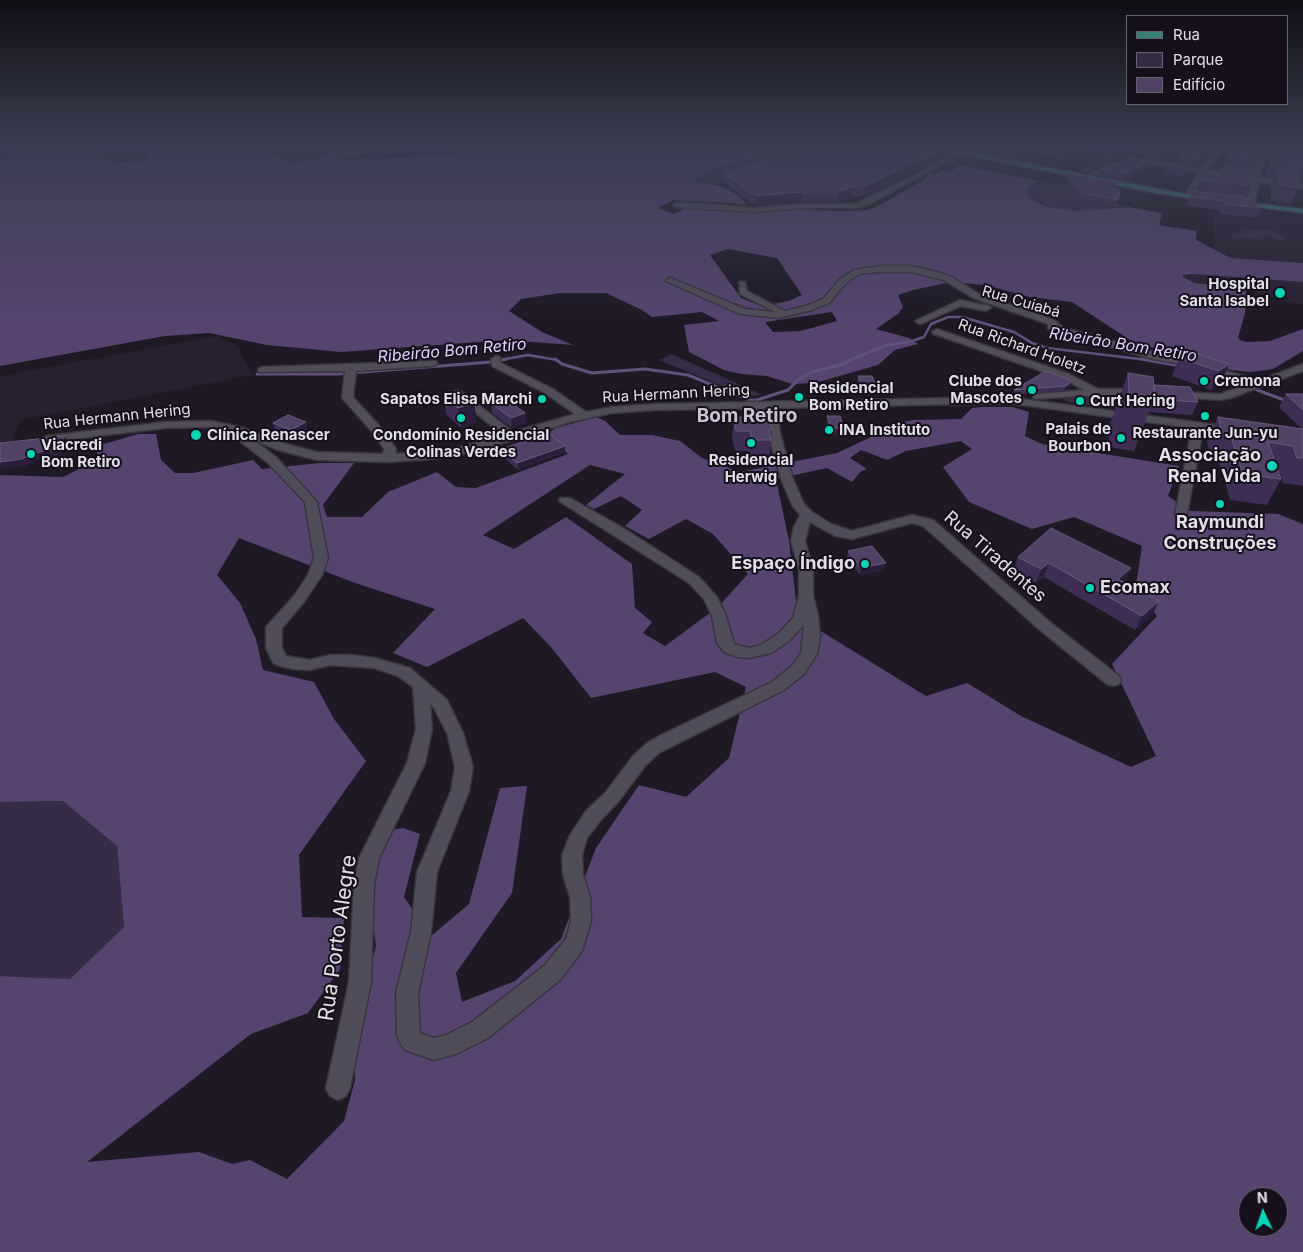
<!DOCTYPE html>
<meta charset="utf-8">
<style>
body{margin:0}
#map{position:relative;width:1303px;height:1252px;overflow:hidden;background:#1e1925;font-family:Inter,sans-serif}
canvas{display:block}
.legend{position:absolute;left:1126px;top:15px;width:162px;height:90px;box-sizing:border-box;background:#15101b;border:1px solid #67636d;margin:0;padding:6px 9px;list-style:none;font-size:15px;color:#e2dfe7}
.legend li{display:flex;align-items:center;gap:10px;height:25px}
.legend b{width:25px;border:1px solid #67636d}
.north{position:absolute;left:1238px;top:1187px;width:50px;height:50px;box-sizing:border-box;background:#15101b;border:1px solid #67636d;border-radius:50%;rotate:357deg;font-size:14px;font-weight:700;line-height:20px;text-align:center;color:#e2dfe7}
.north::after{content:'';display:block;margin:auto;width:18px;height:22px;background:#07d5b6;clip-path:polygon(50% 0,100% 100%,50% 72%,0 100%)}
</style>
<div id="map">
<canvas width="1303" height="1252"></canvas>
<ul class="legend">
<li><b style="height:6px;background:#358178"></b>Rua</li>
<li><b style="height:14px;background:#372c45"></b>Parque</li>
<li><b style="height:14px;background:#514164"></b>Edifício</li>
</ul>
<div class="north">N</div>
</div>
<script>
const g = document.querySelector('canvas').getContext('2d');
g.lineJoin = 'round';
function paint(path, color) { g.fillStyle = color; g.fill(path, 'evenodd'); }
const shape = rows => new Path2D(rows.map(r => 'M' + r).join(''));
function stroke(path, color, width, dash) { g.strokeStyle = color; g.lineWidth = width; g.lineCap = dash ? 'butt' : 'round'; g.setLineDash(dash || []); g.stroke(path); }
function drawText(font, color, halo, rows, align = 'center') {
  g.font = font + ' Inter,sans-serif'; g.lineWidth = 4; g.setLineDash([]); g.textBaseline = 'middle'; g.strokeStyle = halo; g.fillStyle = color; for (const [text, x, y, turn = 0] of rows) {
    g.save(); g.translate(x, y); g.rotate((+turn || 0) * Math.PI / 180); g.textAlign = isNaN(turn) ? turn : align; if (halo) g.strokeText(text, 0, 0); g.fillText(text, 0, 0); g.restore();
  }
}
const built = shape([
 [931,145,1057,145,1016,161],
 [1245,209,1303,216,1303,263,1231,258,1215,249,1213,214,1259,219],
 [1195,274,1303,282,1303,305,1268,297,1246,289,1195,283,1183,277,1184,275],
 [217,336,237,346,253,375,20,420,12,441,0,442,0,376]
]);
const green = shape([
 [804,145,818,145,805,153,784,159,777,165,713,185,696,182,695,177,725,165],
 [1120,147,1123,148,1107,161,1110,163,1087,173,1079,171],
 [1038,180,1072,186,1080,198,1129,206,1077,211,1049,207,1027,195,1028,188],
 [1241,230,1275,231,1286,240,1274,239,1270,236,1261,236,1264,239,1233,238,1230,233,1244,234],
 [671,354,763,395,752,396,744,395,659,360],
 [1103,395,1108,408,1068,402,1063,399],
 [63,801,117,846,124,927,70,979,0,976,0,802]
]);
const forest = shape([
 [23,145,101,145,96,147,102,150,98,153,113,163,149,160,145,154,157,149,154,145,340,145,329,151,317,152,291,149,271,152,272,155,292,163,315,159,330,153,338,157,338,160,455,156,451,149,433,145,804,145,725,165,695,178,696,182,724,187,739,196,747,204,739,205,733,203,673,200,658,208,673,214,683,210,683,206,843,211,866,210,878,206,910,188,925,179,930,172,936,173,941,170,950,172,960,165,1037,181,1028,188,1027,195,1036,202,1049,207,1077,211,1128,207,1162,213,1159,225,1197,231,1196,240,1231,258,1303,263,1303,282,1195,274,1183,275,1183,277,1195,283,1246,289,1245,313,1238,338,1240,340,1247,342,1270,341,1303,329,1303,351,1273,369,1250,372,1231,370,1206,360,1136,344,1072,302,1030,297,986,285,951,282,913,290,898,295,903,307,899,313,876,329,909,338,918,344,895,350,878,365,815,383,792,384,767,376,741,374,724,370,689,352,684,325,719,321,702,312,652,317,642,310,606,293,560,293,521,299,509,311,542,332,573,345,506,340,341,352,267,345,209,333,165,336,0,366,0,159,16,156,11,152],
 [728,249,777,258,802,295,789,301,762,306,741,298,710,255],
 [832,312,837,321,801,331,773,332,765,322],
 [983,407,1013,407,1029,412,1025,436,1042,444,1179,466,1168,496,1191,511,1278,514,1303,524,1303,1252,0,1252,0,976,70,979,124,927,117,846,63,801,0,802,0,475,63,477,97,460,97,446,138,434,156,434,161,460,175,473,193,473,253,460,262,469,320,463,354,463,323,505,327,517,362,517,388,492,437,472,456,487,476,488,568,454,548,433,556,428,596,417,605,421,620,435,652,435,680,441,702,458,740,472,837,453,869,438,878,428,912,420,961,419,972,408],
 [961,441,972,449,943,467,969,502,1032,529,1074,517,1142,546,1136,585,1157,616,1112,664,1156,756,1131,767,1021,716,967,683,926,696,798,617,789,541,776,479,827,468,852,482,860,472,867,469,850,458,861,450,887,460,906,451],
 [590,465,625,474,586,505,594,509,621,496,642,510,625,526,649,539,686,519,713,534,748,574,718,607,665,646,643,633,652,622,635,608,632,564,566,517,514,549,483,535],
 [239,538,355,583,435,609,393,653,427,667,523,618,551,647,591,698,715,672,746,687,729,758,686,797,639,785,596,848,561,939,515,981,462,1002,456,973,512,893,527,786,500,788,469,904,431,936,404,897,420,834,403,828,392,830,377,860,369,899,376,946,361,1001,354,1040,355,1080,344,1121,287,1179,250,1160,232,1164,199,1152,87,1162,251,1034,308,1013,340,969,344,918,302,917,299,855,366,761,334,719,314,682,263,670,256,639,240,603,217,575],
 [1248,1197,1278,1197,1278,1227,1248,1227]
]);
const streamFar1 = shape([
 [500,360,528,355,557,360],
 [850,360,887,345,909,342,924,337,931,324,948,317,962,317,1014,332,1032,343,1047,348,1148,360]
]);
const stream = shape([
 [555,359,562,364,592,373,645,369,688,375,749,400,757,400,788,390,799,379,812,372,843,364,852,359],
 [1141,359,1181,366],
 [257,374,337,374,491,362,507,359],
 [1219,376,1287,401]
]);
const minor = shape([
 [341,145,349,145,340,150,340,154,385,145,399,145,339,158,333,155,336,148,341,145],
 [1202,145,1218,145,1261,152,1267,145,1273,145,1267,153,1303,159,1303,163,1265,157,1260,177,1303,184,1303,188,1259,182,1254,205,1250,207,1246,205,1252,181,1205,173,1192,197,1188,199,1184,197,1198,172,1127,160,1130,158,1201,169,1216,149,1202,145],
 [1222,150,1259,156,1254,176,1207,170,1222,150],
 [956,151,959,153,958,154,927,173,868,205,855,208,802,208,753,212,677,207,673,205,677,203,696,203,753,208,802,204,855,204,923,171,956,151],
 [1115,163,1120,164,1086,179,1081,178,1115,163],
 [880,266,911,266,937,272,950,276,979,294,1054,320,1064,328,1260,380,1303,364,1303,371,1231,398,1220,400,1175,397,1171,396,1170,394,1171,392,1220,394,1251,384,1181,364,1153,359,1048,329,1048,324,973,298,944,280,911,272,880,272,859,274,846,283,829,303,812,310,779,318,740,314,666,281,670,278,673,279,745,309,775,312,740,294,739,282,745,282,747,291,785,311,806,306,823,299,840,279,854,270,880,266],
 [960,300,989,306,991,308,986,311,961,306,923,323,920,324,915,321,960,300],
 [937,329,1069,374,1098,389,1142,389,1147,392,1142,395,1096,395,1034,399,1033,397,1034,395,1038,394,1084,390,1061,378,934,334,932,332,937,329],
 [496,356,500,357,501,363,553,389,586,412,612,407,655,404,1008,397,1232,427,1238,430,1232,433,1203,430,1187,514,1181,518,1175,514,1192,428,1008,403,777,408,780,433,793,479,804,504,812,512,831,524,852,531,912,515,933,520,1051,623,1119,676,1121,680,1119,684,1113,686,1107,684,1041,631,923,526,912,523,852,539,835,536,810,522,805,541,813,569,813,595,818,615,820,636,817,654,804,674,784,690,659,753,645,766,618,802,600,821,587,838,582,855,583,875,590,897,591,921,582,951,560,980,488,1038,456,1054,434,1060,405,1050,400,1043,397,1035,396,993,411,932,417,872,451,791,455,767,447,733,434,708,430,704,432,729,425,763,379,858,374,884,371,982,350,1088,346,1096,338,1100,330,1096,326,1088,349,982,354,884,359,858,407,763,416,729,413,687,398,676,374,668,330,665,310,670,292,669,274,664,266,648,266,627,294,596,308,575,314,558,305,502,268,463,240,441,232,432,211,427,165,428,47,442,41,439,47,436,165,422,211,421,240,427,286,444,317,452,383,454,384,449,375,435,342,398,345,371,259,372,258,370,259,368,263,367,436,361,437,363,436,365,432,366,356,371,353,397,384,431,396,449,395,454,431,451,466,446,503,435,454,396,453,394,458,391,462,392,513,432,575,414,545,393,492,366,491,359,496,356],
 [766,408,768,433,781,479,792,505,800,515,794,527,791,541,799,569,799,596,793,618,779,633,761,645,749,648,734,644,726,616,717,597,699,577,623,528,570,498,560,498,559,501,689,583,704,599,712,616,717,643,724,652,738,657,749,658,771,653,789,641,804,625,801,653,792,666,772,682,661,735,647,743,633,756,606,792,586,811,570,835,562,855,563,875,570,897,571,921,566,939,544,966,472,1022,446,1035,434,1038,420,1033,418,993,431,932,437,872,469,791,473,767,463,733,447,700,410,668,375,658,351,655,330,655,310,660,286,656,282,648,282,628,304,602,322,575,328,558,317,502,276,457,252,439,278,450,317,460,388,462,431,459,468,453,517,439,570,422,612,413,655,410,766,408]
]);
const major = shape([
 [917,145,931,145,1212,199,1208,201,1155,193,917,145],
 [1270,145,1303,148,1303,152,1273,147,1270,145],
 [1236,201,1303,209,1303,213,1239,205,1235,203,1236,201]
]);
const wall = shape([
 [1046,145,1112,145,1103,149,1091,146,1060,159,1041,154,1043,146],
 [1148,145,1181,147,1159,160,1143,158],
 [1193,145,1209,145,1208,149,1192,166,1176,163,1179,157],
 [1276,145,1303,145,1301,150,1303,151,1303,181,1299,180,1298,188,1291,205,1271,201,1271,186,1274,178,1264,177],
 [1228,154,1257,161,1254,170,1251,185,1246,198,1262,208,1258,218,1221,214,1219,210,1186,206,1190,197,1197,191,1201,180,1220,175],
 [795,159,936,160,864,196,851,197,837,202,802,202,755,206,724,183,724,173],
 [1168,166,1188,166,1186,173,1183,177,1165,173],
 [1147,167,1123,181,1098,176,1100,170],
 [1066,173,1113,187,1118,200,1116,205,1080,198,1065,178],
 [1183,349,1229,364,1221,383,1211,390,1172,376],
 [1046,371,1071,386,1064,391,1013,395,1014,390],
 [1128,373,1154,385,1198,402,1192,415,1149,412,1134,451,1109,447,1109,426],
 [858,376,878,389,877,395,863,395,857,383],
 [1286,394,1303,394,1303,486,1283,483,1279,471,1278,471,1281,479,1267,505,1230,500,1219,462,1212,461,1207,442,1218,417,1302,429,1279,407],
 [443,395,477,422,461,428,446,414],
 [491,403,525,413,526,423,512,428,492,413],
 [744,407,765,417,772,430,769,460,751,460,748,451,735,451,732,437,734,417,744,417],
 [827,416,844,427,843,434,831,435,827,423],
 [273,423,308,432,294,440,276,433],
 [565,446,565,452,518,470,502,456,501,449],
 [1051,528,1125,583,1152,616,1135,630,1044,577,1036,583,1013,571,1018,557],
 [848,551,884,570,860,575,847,558]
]);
const shadedWall = shape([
 [1076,145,1091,145,1091,146,1060,159,1062,151],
 [1104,145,1112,145,1103,149],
 [1167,145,1182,145,1181,147,1159,160,1163,147],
 [1208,145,1209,145,1208,149,1192,166,1195,160],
 [938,151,936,160,864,196,865,186],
 [1149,161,1147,167,1123,181,1125,174],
 [1188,166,1186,173,1183,177,1185,169],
 [1115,182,1113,187,1107,190,1109,185],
 [852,187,851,197,837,202,838,192],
 [803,192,802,202,755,206,756,196],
 [1229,364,1221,383,1211,390,1219,371],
 [1073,381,1071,386,1064,391,1066,386],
 [474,403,477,422,461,428,458,408],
 [525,413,526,423,512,428,511,418],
 [306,422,308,432,294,440,291,430],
 [844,427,843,434,831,435,832,429],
 [65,436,68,442,59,457,36,460,26,466,0,469,0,462],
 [565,446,565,452,518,470,517,463],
 [886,563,884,570,860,575,861,568],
 [1049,563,1044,577,1036,583,1041,569],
 [1131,568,1125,582,1118,579],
 [1159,601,1152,616,1135,630,1142,616]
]);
const building = shape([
 [812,145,933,145,938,151,865,186,852,187,838,192,803,192,756,196,724,173,778,158,795,159,809,146,812,145],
 [1046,145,1076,145,1062,151,1043,146,1046,145],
 [1148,145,1167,145,1163,147,1148,145],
 [1193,145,1208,145,1195,160,1179,157,1193,145],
 [1276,146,1303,151,1303,166,1301,165,1300,167,1270,163,1276,146],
 [1228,154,1258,158,1257,161,1228,156,1228,154],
 [1130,158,1149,161,1125,174,1100,170,1130,158],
 [1171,163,1188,166,1185,169,1168,166,1171,163],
 [1224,166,1255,170,1251,185,1231,183,1233,184,1201,180,1205,173,1220,175,1224,166],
 [1278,169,1300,172,1298,188,1279,184,1278,169],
 [1066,173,1115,182,1109,185,1120,190,1118,200,1082,193,1066,173],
 [1194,191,1245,197,1262,208,1225,204,1223,201,1190,197,1194,191],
 [1183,349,1229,364,1219,371,1179,358,1183,349],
 [1046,371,1073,381,1066,386,1014,390,1046,371],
 [1128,373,1153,377,1155,397,1129,393,1128,373],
 [858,376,872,376,878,389,864,389,858,376],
 [1154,385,1190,387,1198,402,1154,399,1155,397,1154,385],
 [458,390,474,403,458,408,443,395,458,390],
 [1286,394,1303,394,1303,410,1286,394],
 [505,398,525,413,511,418,491,403,505,398],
 [744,407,762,407,765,417,769,417,772,430,769,430,771,440,752,440,750,431,736,431,734,417,747,417,744,407],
 [288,415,306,422,291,430,273,423,288,415],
 [827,416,840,416,844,427,832,429,827,416],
 [1218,417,1303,429,1303,458,1297,458,1293,446,1268,442,1281,479,1243,474,1231,437,1223,436,1218,417],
 [548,433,565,446,517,463,501,449,548,433],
 [65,436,56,450,32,453,22,459,0,462,0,443,65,436],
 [1051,528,1131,568,1118,579,1159,601,1142,616,1049,563,1041,569,1018,557,1051,528],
 [872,546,886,563,861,568,848,551,872,546]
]);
const markers = [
 [1280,293,6,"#07d5b6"],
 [1204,381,5,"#07d5b6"],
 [1032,390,5,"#07d5b6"],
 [799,397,5,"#07d5b6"],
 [542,399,5,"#07d5b6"],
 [1080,401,5,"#07d5b6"],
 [1205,416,5,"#07d5b6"],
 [461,418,5,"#07d5b6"],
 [829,430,5,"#07d5b6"],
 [196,435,6,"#07d5b6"],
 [1121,438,5,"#07d5b6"],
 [751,443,5,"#07d5b6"],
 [31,454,5,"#07d5b6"],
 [1272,466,6,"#07d5b6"],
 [1220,504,5,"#07d5b6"],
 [865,564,5,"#07d5b6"],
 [1090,588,5,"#07d5b6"]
];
const farPoinames = [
 ["Hospital",1269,284,"right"],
 ["Santa Isabel",1269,301,"right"],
 ["Clube dos",1022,381,"right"],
 ["Mascotes",1022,398,"right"],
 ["Cremona",1214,381],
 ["Residencial",809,388],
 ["Bom Retiro",809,405],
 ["Sapatos Elisa Marchi",532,399,"right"],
 ["Curt Hering",1090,401],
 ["Palais de",1111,429,"right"],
 ["Bourbon",1111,446,"right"],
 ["INA Instituto",839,430],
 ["Restaurante Jun-yu",1205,433,"center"],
 ["Clínica Renascer",207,435],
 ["Condomínio Residencial",461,435,"center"],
 ["Colinas Verdes",461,452,"center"],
 ["Viacredi",41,445],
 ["Bom Retiro",41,462],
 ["Residencial",751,460,"center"],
 ["Herwig",751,477,"center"]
];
const farStreetnames = [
 ["Rua Cuiabá",1021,302,16],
 ["Rua Richard Holetz",1022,347,20],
 ["Rua Hermann Hering",676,394,-3],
 ["Rua Hermann Hering",117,417,-6]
];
const farWaternames = [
 ["Ribeirão Bom Retiro",1123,345,9],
 ["Ribeirão Bom Retiro",452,351,-5]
];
const poiNames = [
 ["Associação",1261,456],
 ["Renal Vida",1261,477],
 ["Raymundi",1220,523,"center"],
 ["Construções",1220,544,"center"],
 ["Espaço Índigo",855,564],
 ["Ecomax",1100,588,"left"]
];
const streetNames = [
 ["Rua Tiradentes",995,557,41]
];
const farDistrictnames = [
 ["Bom Retiro",747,416]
];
const nearStreetnames = [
 ["Rua Porto Alegre",338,938,-82]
];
paint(built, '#272031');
paint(green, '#372c45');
paint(forest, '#56446e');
stroke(streamFar1, '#63517d', 2.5);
stroke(stream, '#63517d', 3);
stroke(minor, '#38353e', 3);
stroke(major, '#38353e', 3);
paint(minor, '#514c59');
paint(major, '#358178');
paint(wall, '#3f2e54');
paint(shadedWall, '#2b1e3b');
paint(building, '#514164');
stroke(building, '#685a78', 1);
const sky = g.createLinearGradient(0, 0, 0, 321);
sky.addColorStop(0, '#100e14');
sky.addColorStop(0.45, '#3b3e51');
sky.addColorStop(1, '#3b3e5100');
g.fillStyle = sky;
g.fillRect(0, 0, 1303, 321);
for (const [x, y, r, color] of markers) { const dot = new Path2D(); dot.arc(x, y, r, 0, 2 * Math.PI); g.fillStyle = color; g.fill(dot); stroke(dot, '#15101b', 2); }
drawText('bold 15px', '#e2dfe7', '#15101b', farPoinames, 'left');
drawText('15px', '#e2dfe7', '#15101b', farStreetnames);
drawText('italic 16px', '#e1d0fc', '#15101b', farWaternames);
drawText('bold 18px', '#e2dfe7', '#15101b', poiNames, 'right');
drawText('18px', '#e2dfe7', '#15101b', streetNames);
drawText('bold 19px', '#c8c2d2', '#15101b', farDistrictnames);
drawText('21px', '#e2dfe7', '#15101b', nearStreetnames);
</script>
